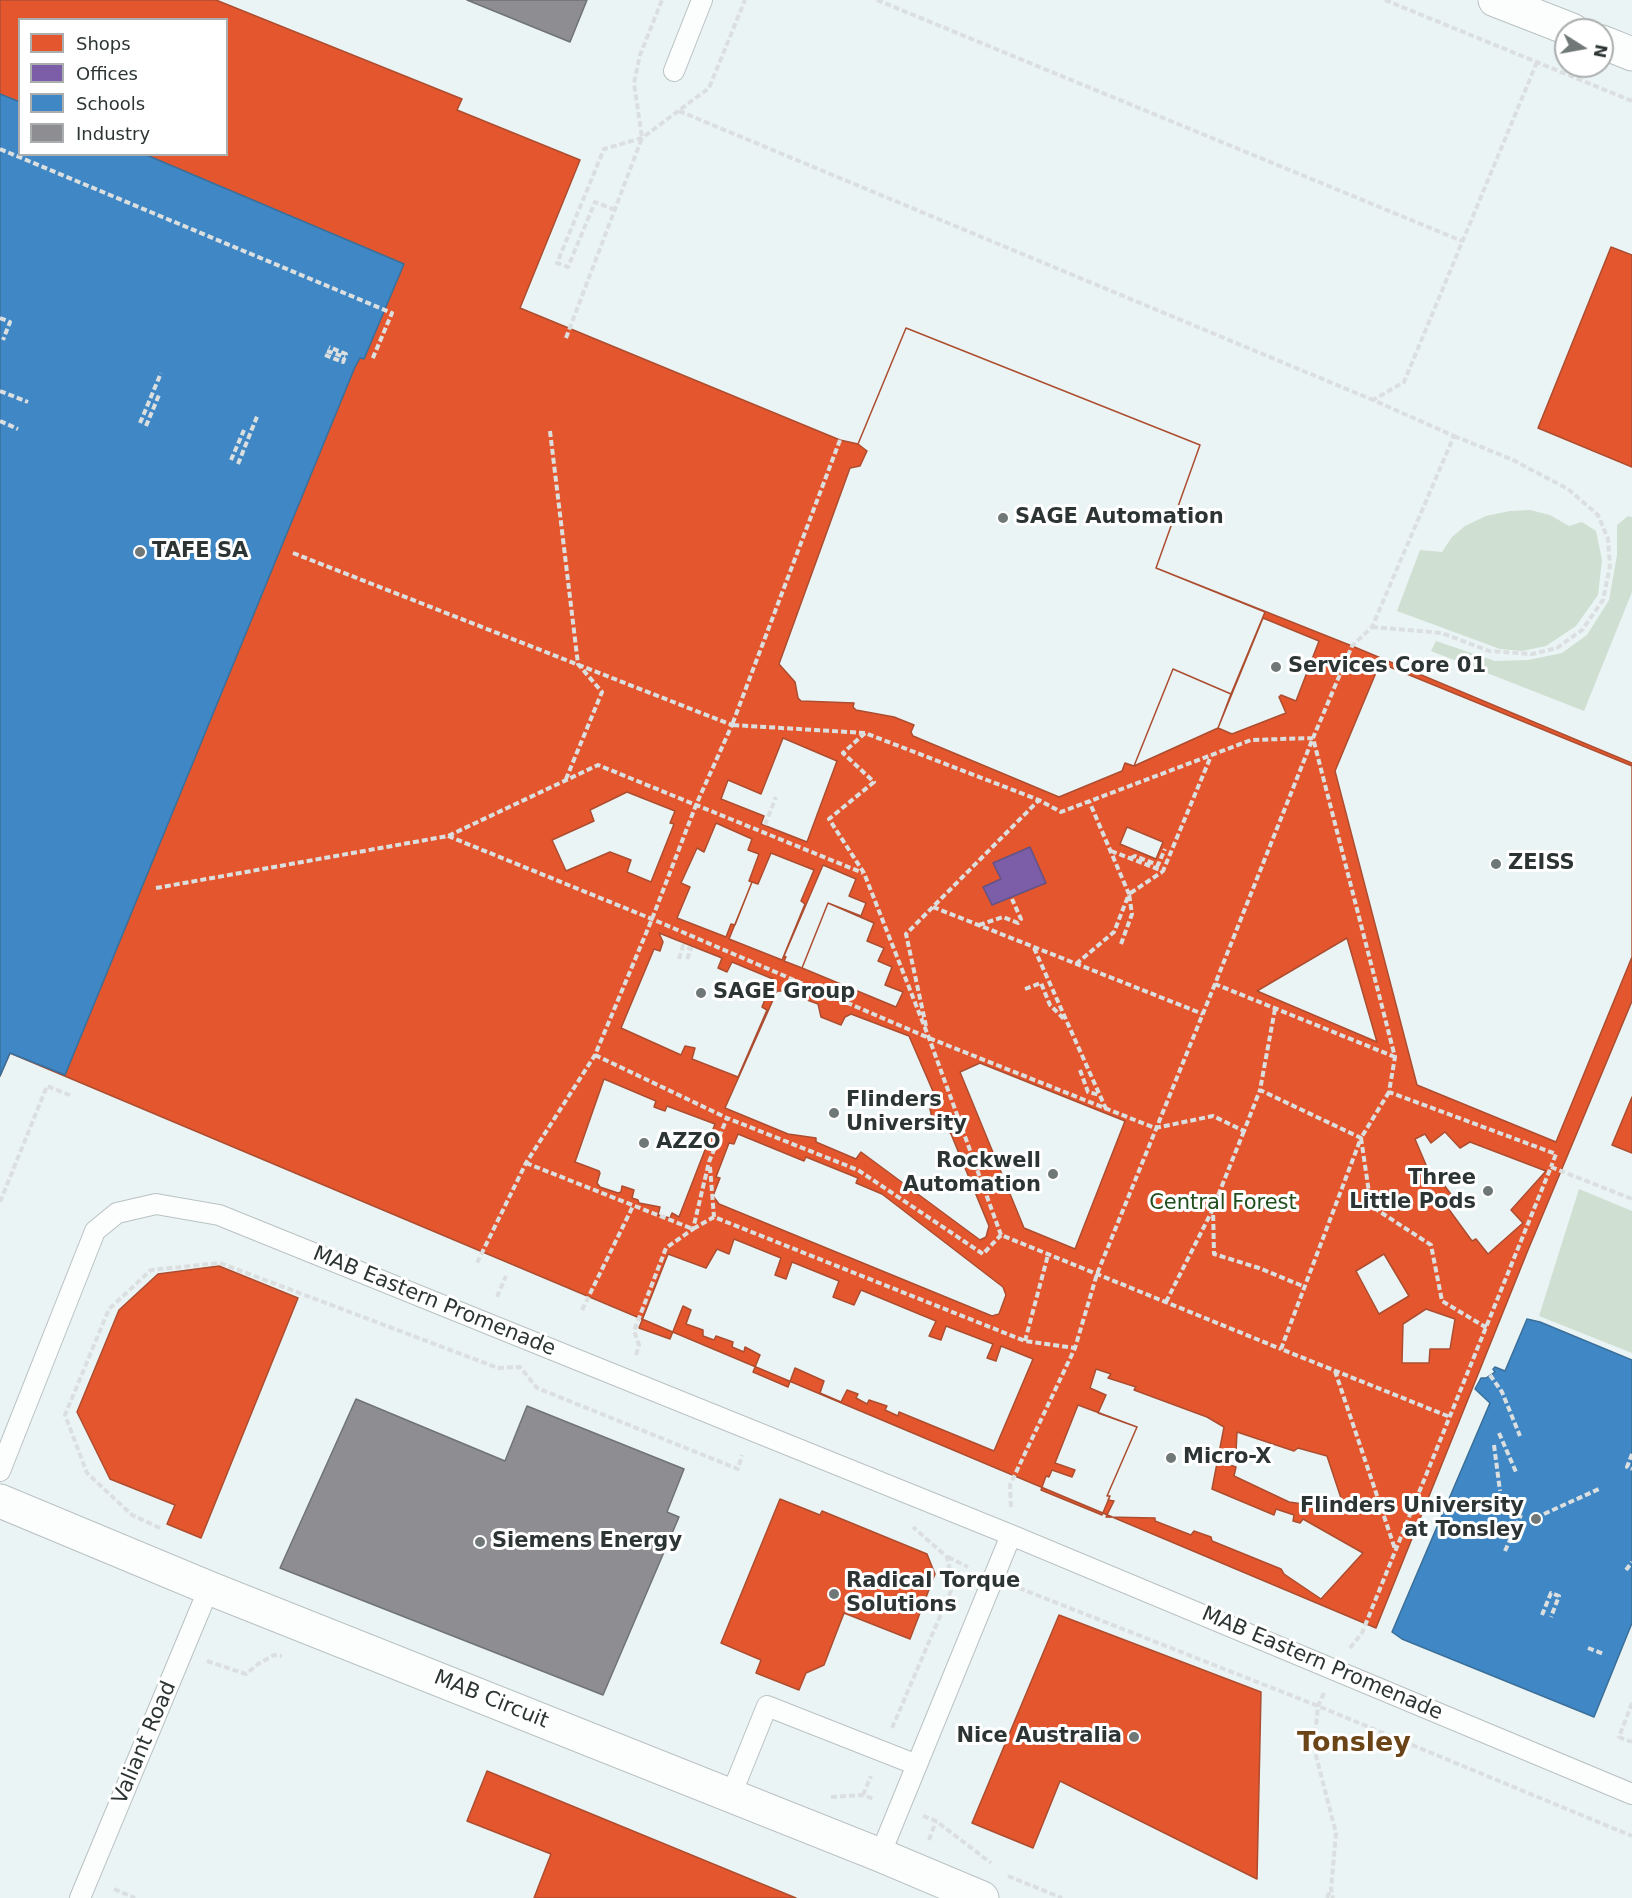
<!DOCTYPE html>
<style>
body{margin:0}
#map{position:relative;width:1632px;height:1898px;overflow:hidden;background:#eaf4f4;font-family:"DejaVu Sans",sans-serif}
canvas{display:block}
.legend{position:absolute;left:18px;top:18px;width:210px;height:138px;box-sizing:border-box;background:#fff;border:2px solid #abaeae;margin:0;padding:8px 10px;list-style:none;font-size:18px;color:#2d3534}
.legend li{display:flex;align-items:center;gap:12px;height:30px}
.legend b{width:30px;border:2px solid #abaeae}
.north{position:absolute;left:1554px;top:18px;width:60px;height:60px;box-sizing:border-box;background:#fff;border:2px solid #abaeae;border-radius:50%;rotate:101deg;font-size:16px;font-weight:700;line-height:24px;text-align:center;color:#2d3534}
.north::after{content:'';display:block;margin:auto;width:21px;height:27px;background:#6f7877;clip-path:polygon(50% 0,100% 100%,50% 72%,0 100%)}
</style>
<div id="map">
<canvas width="1632" height="1898"></canvas>
<ul class="legend">
<li><b style="height:16px;background:#e4572e"></b>Shops</li>
<li><b style="height:16px;background:#7b5ea7"></b>Offices</li>
<li><b style="height:16px;background:#3f88c5"></b>Schools</li>
<li><b style="height:16px;background:#8d8d92"></b>Industry</li>
</ul>
<div class="north">N</div>
</div>
<script>
const g = document.querySelector('canvas').getContext('2d');
g.lineJoin = 'round';
function paint(path, color) { g.fillStyle = color; g.fill(path, 'evenodd'); }
const shape = rows => new Path2D(rows.map(r => 'M' + r).join(''));
function stroke(path, color, width, dash) { g.strokeStyle = color; g.lineWidth = width; g.lineCap = dash ? 'butt' : 'round'; g.setLineDash(dash || []); g.stroke(path); }
function drawText(font, color, halo, rows, align = 'center') {
  g.font = font + ' "DejaVu Sans",sans-serif'; g.lineWidth = 6; g.setLineDash([]); g.textBaseline = 'middle'; g.strokeStyle = halo; g.fillStyle = color; for (const [text, x, y, turn = 0] of rows) {
    g.save(); g.translate(x, y); g.rotate((+turn || 0) * Math.PI / 180); g.textAlign = isNaN(turn) ? turn : align; if (halo) g.strokeText(text, 0, 0); g.fillText(text, 0, 0); g.restore();
  }
}
const green = shape([
 [1530,510,1550,515,1569,526,1582,522,1596,531,1602,560,1598,595,1576,626,1546,646,1522,651,1500,649,1397,611,1420,550,1442,552,1452,537,1465,526,1486,516,1510,511],
 [1628,516,1632,517,1632,592,1584,711,1431,651,1436,641,1495,661,1528,660,1562,653,1587,635,1609,600,1617,555,1617,525],
 [1579,1189,1632,1211,1632,1353,1539,1316]
]);
const shops = shape([
 [0,0,216,0,462,99,457,110,580,160,520,308,840,440,858,444,906,328,1200,445,1156,568,1352,646,1632,763,1632,1001,1528,1250,1376,1628,10,1053,0,1076,0,0],
 [20,20,226,20,226,154,20,154,20,20],
 [1611,247,1632,255,1632,467,1538,428,1611,247],
 [906,328,1200,445,1156,568,1265,612,1231,694,1173,669,1134,766,1125,763,1122,771,1059,797,913,736,911,732,914,725,894,717,856,710,853,707,854,703,801,701,798,698,795,682,779,664,850,468,860,466,867,451,858,444,906,328],
 [1263,618,1319,641,1296,701,1281,695,1279,697,1286,713,1232,734,1218,728,1263,618],
 [1380,663,1632,766,1632,957,1556,1142,1417,1085,1335,771,1380,663],
 [1173,669,1231,694,1218,728,1134,766,1173,669],
 [783,738,837,761,807,842,761,824,764,816,721,799,728,780,761,794,783,738],
 [627,792,675,811,670,823,674,824,651,882,627,872,631,860,610,852,566,871,552,840,594,821,590,810,627,792],
 [716,823,752,839,748,850,759,854,749,881,752,882,735,925,731,924,726,937,677,918,690,887,681,883,697,848,704,852,716,823],
 [1127,827,1163,842,1156,859,1120,844,1127,827],
 [771,853,814,870,801,901,805,904,782,960,729,939,752,882,758,884,771,853],
 [823,865,856,879,849,896,866,903,861,916,828,903,802,968,784,961,786,957,784,956,823,865],
 [828,903,874,923,867,941,884,948,878,961,892,967,885,985,903,992,896,1007,802,968,828,903],
 [659,933,722,958,718,968,727,972,732,962,773,979,762,1007,767,1010,738,1077,692,1059,695,1048,685,1046,681,1055,621,1028,654,949,660,951,663,942,659,933],
 [1347,938,1377,1042,1257,991,1347,938],
 [777,991,783,991,818,1004,821,1017,841,1025,845,1017,851,1014,909,1036,935,1096,930,1109,933,1122,935,1125,946,1129,951,1134,989,1226,986,1237,980,1240,861,1152,856,1159,816,1142,816,1138,788,1134,725,1108,777,991],
 [980,1063,1125,1121,1075,1249,1024,1228,960,1072,980,1063],
 [604,1079,656,1101,654,1107,665,1111,667,1106,715,1124,679,1217,672,1213,670,1218,658,1215,660,1207,639,1203,638,1200,632,1198,634,1190,622,1186,621,1192,618,1193,600,1187,597,1183,600,1173,599,1171,575,1162,604,1079],
 [1632,1097,1632,1153,1612,1145,1632,1097],
 [1445,1132,1460,1148,1470,1142,1546,1171,1511,1210,1523,1223,1488,1254,1476,1239,1472,1241,1445,1204,1453,1197,1444,1185,1435,1186,1415,1139,1425,1134,1431,1143,1445,1132],
 [738,1134,804,1161,806,1157,858,1178,856,1183,882,1194,1003,1287,1006,1295,999,1314,992,1316,719,1204,713,1196,720,1178,716,1177,729,1143,734,1144,738,1134],
 [734,1239,781,1258,775,1275,786,1279,792,1262,839,1281,833,1297,854,1305,861,1290,936,1321,929,1336,941,1340,946,1326,993,1344,987,1358,996,1361,1001,1346,1033,1359,994,1451,899,1412,898,1416,885,1410,887,1406,869,1400,867,1404,856,1398,858,1394,847,1390,841,1402,820,1393,824,1381,795,1368,788,1387,753,1372,760,1355,745,1347,744,1352,732,1347,733,1342,716,1336,714,1340,703,1336,703,1330,686,1324,691,1310,683,1306,670,1339,639,1328,668,1254,706,1268,717,1249,729,1254,734,1239],
 [1384,1254,1409,1296,1379,1314,1356,1271,1384,1254],
 [219,1266,298,1298,201,1538,167,1524,175,1505,110,1479,77,1412,119,1310,158,1274,219,1266],
 [1426,1309,1455,1319,1450,1349,1430,1349,1429,1363,1402,1363,1403,1324,1426,1309],
 [1096,1369,1111,1374,1108,1378,1136,1387,1134,1390,1207,1417,1224,1427,1212,1489,1274,1515,1276,1509,1294,1515,1293,1521,1300,1523,1303,1519,1363,1553,1321,1599,1284,1574,1281,1569,1212,1541,1211,1537,1194,1531,1191,1535,1155,1521,1155,1518,1106,1517,1114,1501,1108,1500,1110,1496,1107,1496,1137,1427,1098,1413,1106,1395,1090,1388,1096,1369],
 [1078,1405,1137,1427,1107,1496,1110,1496,1102,1515,1041,1490,1046,1476,1049,1477,1052,1470,1072,1477,1075,1470,1055,1463,1078,1405],
 [1237,1432,1294,1451,1298,1448,1327,1456,1345,1510,1289,1502,1234,1476,1236,1467,1227,1464,1230,1450,1236,1452,1237,1432],
 [780,1499,820,1515,822,1511,927,1554,935,1574,910,1639,844,1613,824,1665,806,1673,799,1690,756,1673,761,1660,721,1643,780,1499],
 [1059,1615,1261,1692,1257,1879,1060,1781,1033,1848,972,1823,1059,1615],
 [487,1771,796,1898,534,1898,551,1854,467,1821,487,1771]
]);
const offices = shape([
 [1030,847,1046,883,992,905,983,887,1001,879,993,863,1030,847]
]);
const schools = shape([
 [0,94,20,102,20,154,144,154,404,264,364,359,360,358,355,367,65,1075,10,1053,0,1076,0,94],
 [1527,1319,1540,1322,1632,1360,1632,1623,1594,1717,1402,1639,1392,1632,1490,1403,1475,1389,1481,1378,1486,1378,1495,1372,1493,1369,1495,1367,1505,1371,1527,1319]
]);
const industry = shape([
 [467,0,587,0,570,42,467,0],
 [356,1399,505,1461,527,1406,684,1469,667,1512,679,1517,603,1695,280,1568,356,1399]
]);
const path = shape([
 [877,0,1462,241],
 [1385,0,1632,101],
 [1537,62,1404,382,1373,400,1454,436,1372,627,1352,646,1313,738,1395,1057,1389,1092,1556,1154,1551,1167],
 [679,111,1373,400],
 [0,149,392,313,372,360],
 [615,210,595,202,568,267,557,263,604,149,642,138,709,88,745,0],
 [0,318,10,322,3,340],
 [566,338,642,138,634,83,640,55,662,0],
 [327,351,345,357],
 [325,355,343,362,346,354,329,347],
 [0,391,28,402],
 [0,421,18,429],
 [140,423,161,373],
 [146,426,159,395],
 [550,431,578,664,602,692,566,779],
 [840,440,732,725,865,733,1039,800,1061,812,1251,740,1313,738,1215,984,1395,1057],
 [231,460,244,430],
 [238,464,258,414],
 [293,553,732,725,696,805,652,919,595,1055,526,1163,477,1263],
 [1372,627,1442,633,1489,651,1532,654,1557,648,1582,630,1603,600,1610,566,1608,539,1598,515,1568,489,1511,459,1454,436],
 [865,733,843,753,874,782,829,819,864,873,929,1038,1001,1235,1281,1349],
 [765,825,776,797],
 [448,836,652,919,929,1038,1155,1128,1213,1116,1244,1131,1260,1090],
 [1111,851,1163,871,1211,756],
 [1131,858,1135,856,1158,865,1165,849],
 [156,888,448,836,598,765,863,873],
 [933,907,1203,1014],
 [979,925,1003,917,1018,923,1021,919,1012,899],
 [1121,944,1132,914,1129,894,1162,872],
 [1034,948,1106,1109],
 [679,959,683,946,691,949,686,962],
 [1076,964,1114,932,1129,894,1089,801],
 [1025,989,1041,983,1050,1005,1065,1020],
 [1275,1009,1260,1090,1361,1138,1281,1349,1450,1417],
 [926,1026,906,934,1039,800],
 [595,1055,727,1118],
 [1080,1070,1088,1092,1100,1095],
 [1389,1092,1361,1138,1371,1206,1431,1245,1442,1301,1487,1328],
 [1244,1131,1213,1208,1214,1254,1259,1268,1305,1287],
 [526,1163,693,1229,714,1217,1025,1341,1075,1348],
 [710,1167,714,1217],
 [0,1202,47,1086,72,1096],
 [497,1297,506,1276],
 [1166,1302,1213,1209],
 [582,1310,633,1206],
 [1025,1341,1048,1255],
 [636,1355,639,1345,634,1331,666,1248,693,1229,709,1162,727,1118,858,1170,983,1254,1001,1235],
 [1335,1371,1395,1549],
 [1490,1375,1502,1392,1520,1436],
 [1499,1433,1516,1472],
 [1494,1445,1500,1491],
 [1632,1454,1627,1467,1632,1469],
 [1011,1507,1010,1485,1075,1348,1097,1274,1215,984],
 [1544,1514,1601,1488],
 [160,1528,132,1515,87,1473,65,1415,109,1309,151,1270,220,1263,498,1368,520,1367,537,1388,738,1469,742,1455],
 [1505,1551,1521,1515],
 [948,1557,968,1567],
 [1626,1570,1632,1562],
 [1019,1588,1318,1706,1632,1836],
 [1542,1615,1551,1593,1559,1596,1551,1617],
 [1350,1648,1362,1633,1551,1167,1632,1199],
 [1588,1648,1604,1654],
 [207,1661,246,1674,258,1664,274,1655,282,1656],
 [1324,1693,1318,1706,1314,1748,1336,1833,1331,1889,1333,1898],
 [1632,1703,1619,1737,1632,1742],
 [892,1728,953,1586,947,1557,913,1527],
 [863,1795,871,1776],
 [831,1797,863,1795,874,1799],
 [923,1816,936,1821,991,1863],
 [929,1840,936,1821],
 [1008,1876,1062,1898],
 [114,1889,135,1898],
 [1327,1898,1331,1889]
]);
const lane = shape([
 [674,71,702,0],
 [0,1471,95,1231,117,1213,156,1204,219,1215,1011,1535,1632,1794],
 [731,1795,767,1706,917,1765],
 [880,1855,1011,1535],
 [80,1898,209,1588]
]);
const street = shape([
 [1495,0,1572,30],
 [1602,42,1632,54],
 [0,1501,209,1588,880,1855,982,1898]
]);
const markers = [
 [1003,518,6,"#6f7877"],
 [140,552,6,"#6f7877"],
 [1276,667,6,"#6f7877"],
 [1496,864,6,"#6f7877"],
 [701,993,6,"#6f7877"],
 [834,1113,6,"#6f7877"],
 [644,1143,6,"#6f7877"],
 [1053,1174,6,"#6f7877"],
 [1488,1191,6,"#6f7877"],
 [1171,1458,6,"#6f7877"],
 [1536,1519,6,"#6f7877"],
 [480,1542,6,"#6f7877"],
 [834,1594,6,"#6f7877"],
 [1134,1737,6,"#6f7877"]
];
const poiNames = [
 ["SAGE Automation",1015,518],
 ["TAFE SA",152,552],
 ["Services Core 01",1288,667],
 ["ZEISS",1508,864],
 ["SAGE Group",713,993],
 ["Flinders",846,1101],
 ["University",846,1125],
 ["AZZO",656,1143],
 ["Rockwell",1041,1162,"right"],
 ["Automation",1041,1186,"right"],
 ["Three",1476,1179,"right"],
 ["Little Pods",1476,1203,"right"],
 ["Micro-X",1183,1458],
 ["Flinders University",1524,1507,"right"],
 ["at Tonsley",1524,1531,"right"],
 ["Siemens Energy",492,1542],
 ["Radical Torque",846,1582],
 ["Solutions",846,1606],
 ["Nice Australia",1122,1737,"right"]
];
const parkNames = [
 ["Central Forest",1223,1204]
];
const streetNames = [
 ["MAB Eastern Promenade",434,1302,22],
 ["MAB Eastern Promenade",1322,1664,23],
 ["MAB Circuit",491,1700,22],
 ["Valiant Road",145,1743,-67]
];
const districtNames = [
 ["Tonsley",1354,1744]
];
paint(green, '#cfdfd2');
paint(shops, '#e4572e');
stroke(shops, '#ad4d30', 1.5);
paint(offices, '#7b5ea7');
stroke(offices, '#645284', 1.5);
paint(schools, '#3f88c5');
stroke(schools, '#3a6f9a', 1.5);
paint(industry, '#8d8d92');
stroke(industry, '#707376', 1.5);
stroke(lane, '#bac2c2', 22);
stroke(street, '#bac2c2', 35);
stroke(path, '#dcdfdf', 4, [6, 3]);
stroke(lane, '#fcfdfd', 20);
stroke(street, '#fcfdfd', 33);
for (const [x, y, r, color] of markers) { const dot = new Path2D(); dot.arc(x, y, r, 0, 2 * Math.PI); g.fillStyle = color; g.fill(dot); stroke(dot, '#fff', 2); }
drawText('bold 21px', '#2d3534', '#fff', poiNames, 'left');
drawText('21px', '#214e1c', '#fff', parkNames);
drawText('21px', '#2d3534', '#fff', streetNames);
drawText('bold 27px', '#6b4517', '#fff', districtNames);
</script>
